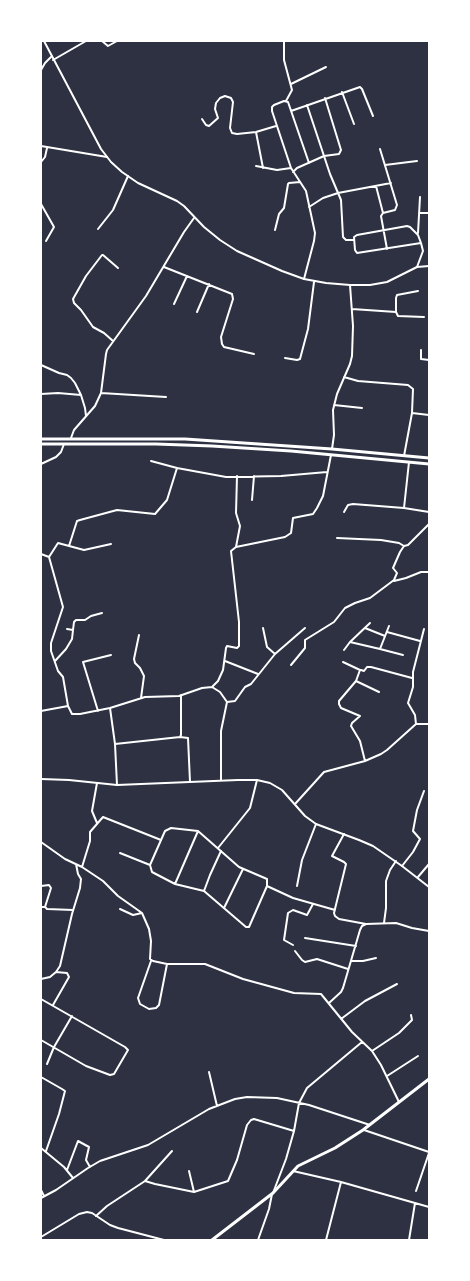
<!DOCTYPE html>
<style>
body{margin:0}
#map{position:relative;width:470px;height:1281px;overflow:hidden;background:#2d3142;font-family:Rubik,sans-serif}
canvas{display:block}
.frame{position:absolute;inset:0;border:42px solid #fff;pointer-events:none}
</style>
<div id="map">
<canvas width="470" height="1281"></canvas>
<div class="frame"></div>
</div>
<script>
const g = document.querySelector('canvas').getContext('2d');
g.lineJoin = 'round';
const shape = rows => new Path2D(rows.map(r => 'M' + r).join(''));
function stroke(path, color, width, dash) { g.strokeStyle = color; g.lineWidth = width; g.lineCap = dash ? 'butt' : 'round'; g.setLineDash(dash || []); g.stroke(path); }
const minor = shape([
 [102,41,108,46,117,41],
 [284,41,284,60,292,90,286,101],
 [53,60,86,41],
 [41,70,45,63,51,57],
 [291,84,326,67],
 [342,92,354,124],
 [307,105,330,174,341,200,343,237,346,240,354,240],
 [291,111,360,87,362,89,373,116],
 [202,119,206,125,209,126,218,118,215,109,216,103,220,98,225,96,231,98,233,102,230,128,232,133,237,134,256,132,276,126],
 [256,132,263,168],
 [41,146,107,157],
 [380,149,397,205,395,210,383,213,381,216,387,249],
 [41,162,45,157,47,148],
 [385,165,417,161],
 [256,166,277,170,291,168],
 [293,172,297,168,324,156,339,154,341,150,325,98],
 [376,186,383,213],
 [41,204,54,227,46,241],
 [309,207,323,198,338,193,391,183],
 [419,213,429,213],
 [98,229,113,210,128,176],
 [275,230,279,214,284,208,288,184,289,183,300,182],
 [418,233,420,197],
 [164,267,232,294,233,299,221,337,222,344,224,347,254,354],
 [417,267,423,251,421,243,418,235,410,227,407,226,357,235,354,237,355,250,357,253,421,243],
 [304,279,314,241,315,233,306,191,291,168,272,111,272,107,274,105,284,101,288,102,309,163],
 [174,304,187,276],
 [352,309,396,312,396,298,397,295,418,291],
 [197,312,209,284],
 [396,312,398,316,424,317],
 [113,341,104,333,93,327,81,310,74,303,73,299,86,276,102,255,103,255,118,268],
 [421,350,421,359,429,360],
 [285,358,297,360,300,359,308,329,314,282],
 [41,365,59,373,67,375,71,378,75,383,81,395,85,408,86,416],
 [344,377,358,381,408,385,413,389,412,413,404,456],
 [101,393,166,397],
 [41,394,58,393,81,395],
 [334,405,362,408],
 [412,413,429,415],
 [71,438,74,430,95,406,101,393,106,354,107,350,146,296,184,232,194,218],
 [332,449,334,435,333,410,337,394,350,364,352,356,353,326,350,285],
 [151,461,177,468,226,477,281,476,327,472],
 [41,464,56,457,61,452,64,444],
 [252,500,254,476],
 [404,508,429,512],
 [344,512,348,505,353,504,404,508,409,462],
 [337,538,381,540,399,543,404,546],
 [69,546,77,521,80,520,117,510,155,514,167,500,177,468],
 [236,547,240,526,236,513,237,476],
 [41,554,49,557],
 [394,581,406,578,421,572,429,572],
 [389,626,380,649,403,655],
 [263,628,267,647,275,654],
 [365,628,385,636],
 [424,629,413,672,413,687,408,703,415,715,416,724,429,724],
 [73,630,74,622,76,620,85,620,91,616,102,613],
 [387,632,420,641],
 [139,635,134,659,135,663,140,668,144,676,141,698],
 [350,642,380,649],
 [344,650,350,642,370,623],
 [55,661,66,649,72,639,73,630,67,629],
 [225,661,258,674],
 [291,665,305,648,305,640,334,622,345,608,355,603,370,598,394,580,397,573,393,568,400,552,404,546,408,545,429,524],
 [361,670,364,671,367,667,371,667,412,678],
 [356,681,379,692],
 [212,687,218,681,223,670,226,648,227,646,237,648,239,646,239,622,231,551,236,547,285,537,291,533,293,518,313,514,317,508,323,496,331,455],
 [227,702,235,701,245,687,251,684,275,654,305,628],
 [68,706,63,677,58,671,51,651,51,643,63,607,49,557,58,543,84,550,111,544],
 [110,708,115,744,117,785],
 [41,711,68,706,72,714,80,714,110,708,145,697,179,696,202,688,212,687,220,692,227,702,221,731,221,780],
 [98,711,83,662,111,655],
 [180,737,188,738,190,782],
 [115,744,180,737,181,735,181,695],
 [365,761,381,754,387,750,416,724],
 [97,783,92,811,97,823],
 [295,804,324,772,365,761,360,741,351,726,352,723,360,716,341,708,339,704,339,701,356,681,360,670,343,662],
 [171,828,198,831,239,867,267,879,267,886,249,927,246,927,204,891,175,884,152,872,150,865,165,831,171,828],
 [344,834,332,856,344,862,346,864,334,913,335,916,339,919,366,924],
 [41,842,65,859,82,867,103,881,118,896,142,913,149,929,151,941,150,959,153,961,167,964,205,964,243,979,294,993,321,994,352,1032,372,1051,381,1065,399,1102],
 [218,848,250,808,257,780],
 [120,853,150,865],
 [402,866,413,852,420,839,413,831,417,810,424,791],
 [82,867,90,841,90,832,103,817,161,840],
 [418,877,429,864],
 [175,884,198,831],
 [41,886,49,885,51,888,45,907],
 [267,886,293,898,335,910],
 [297,886,302,860,316,824],
 [204,891,210,875,221,851],
 [41,907,45,907,47,909,73,910],
 [224,908,243,869],
 [120,909,133,915,142,913],
 [384,923,386,908,386,881,390,870,396,861],
 [305,938,356,946],
 [293,945,284,940,288,913,293,910,307,915,313,904],
 [295,951,302,960,305,962,317,959,348,969],
 [151,961,138,998,140,1004,149,1009,156,1008,159,1005,167,964],
 [351,961,363,961,376,958],
 [41,979,50,977,56,972,60,966,72,914,80,888,81,879,78,874,76,864],
 [41,999,125,1047,128,1050,114,1074,110,1075,86,1066,41,1040],
 [329,1003,341,992,343,988,360,930,362,926,366,924,396,923,412,928,429,931],
 [53,1005,69,977,67,973,56,972],
 [341,1019,365,1001,397,984],
 [372,1051,399,1033,412,1020,411,1015],
 [47,1064,54,1047,72,1016],
 [209,1072,217,1106],
 [387,1076,418,1056],
 [41,1077,62,1089,65,1091,59,1114,46,1151],
 [41,1148,64,1167,73,1178],
 [67,1170,78,1141,89,1147,86,1160,90,1167],
 [189,1171,194,1192],
 [293,1171,341,1182,429,1207],
 [145,1181,172,1151],
 [41,1190,44,1196],
 [416,1191,429,1153],
 [273,1193,286,1159,294,1131,299,1103,307,1088,362,1042],
 [41,1198,56,1190,88,1168,100,1161,148,1145,209,1109,235,1099,247,1097,277,1098,309,1105,370,1125],
 [96,1216,107,1206,145,1181,155,1184,194,1192,228,1181,237,1160,247,1125,251,1120,254,1119,294,1131],
 [326,1240,341,1182],
 [409,1240,415,1203]
]);
const tertiary = shape([
 [44,41,101,149,111,162,122,172,138,183,177,201,184,206,204,227,220,240,237,251,282,271,304,279,326,283,350,285,370,285,387,282,417,267,429,266],
 [41,779,69,780,117,785,238,780,257,780,270,783,282,790,305,816,316,824,359,840,373,846,402,866,429,887],
 [364,1130,429,1152],
 [41,1237,79,1214,87,1212,92,1213,110,1225,118,1228,164,1240],
 [258,1240,269,1209,272,1194]
]);
const trunk = shape([
 [41,439,185,439,332,449,429,458],
 [41,444,156,444,212,446,291,451,429,464],
 [212,1240,273,1193,298,1166,335,1148,363,1130,429,1079]
]);
stroke(minor, '#fff', 2);
stroke(tertiary, '#fff', 2);
stroke(trunk, '#fff', 3);
</script>
